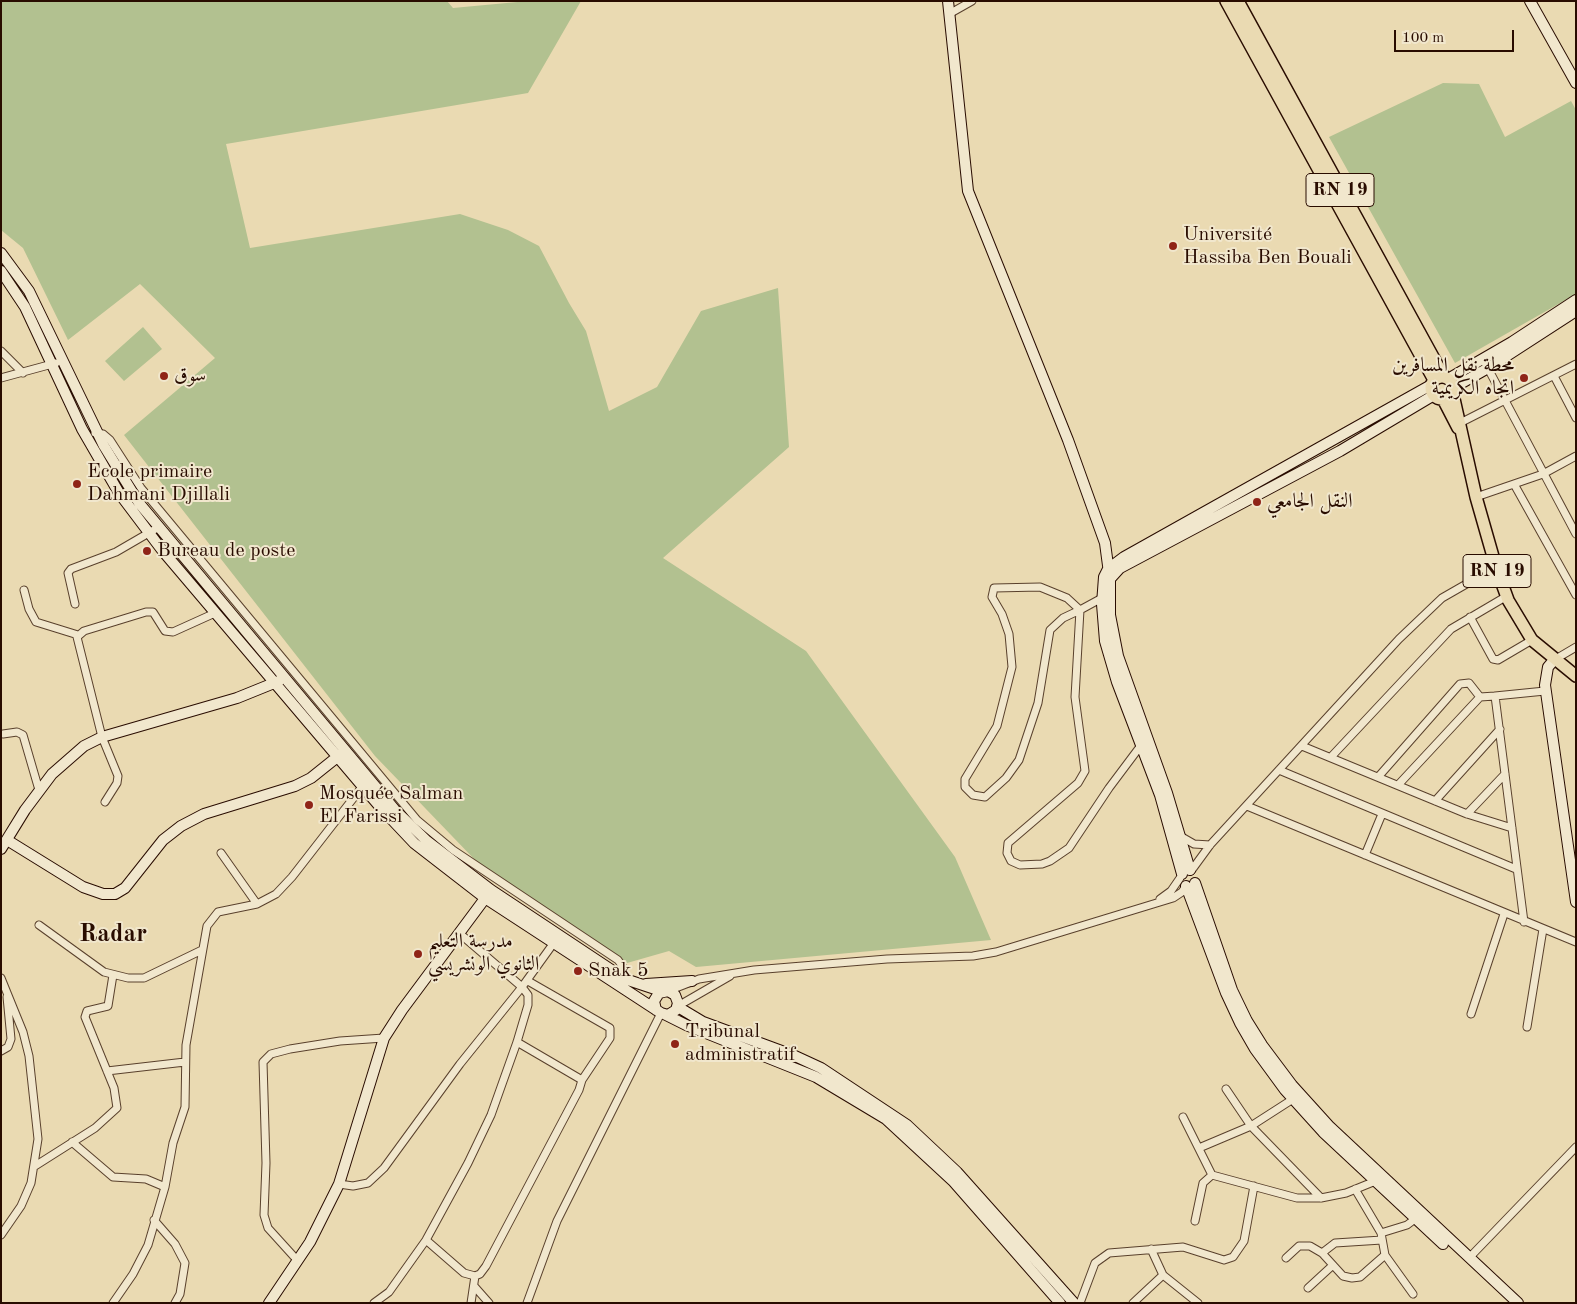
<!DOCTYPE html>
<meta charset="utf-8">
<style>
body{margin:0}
#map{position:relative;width:1577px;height:1304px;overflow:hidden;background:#eadab2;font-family:"Old Standard TT",serif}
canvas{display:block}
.frame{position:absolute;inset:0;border:2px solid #290c00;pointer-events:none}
.scale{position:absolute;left:1394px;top:30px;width:120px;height:22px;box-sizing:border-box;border:2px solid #290c00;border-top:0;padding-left:6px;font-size:15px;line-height:18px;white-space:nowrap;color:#290c00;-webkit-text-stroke:4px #f1e7cd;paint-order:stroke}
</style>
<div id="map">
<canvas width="1577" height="1304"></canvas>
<div class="frame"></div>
<div class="scale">100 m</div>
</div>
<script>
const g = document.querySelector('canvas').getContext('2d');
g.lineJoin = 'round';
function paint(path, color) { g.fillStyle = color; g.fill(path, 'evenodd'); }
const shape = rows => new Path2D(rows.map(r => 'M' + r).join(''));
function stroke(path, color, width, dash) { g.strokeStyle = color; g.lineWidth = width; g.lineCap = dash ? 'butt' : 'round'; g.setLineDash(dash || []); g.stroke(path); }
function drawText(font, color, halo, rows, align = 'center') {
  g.font = font + ' "Old Standard TT",Amiri,serif'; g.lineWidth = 4; g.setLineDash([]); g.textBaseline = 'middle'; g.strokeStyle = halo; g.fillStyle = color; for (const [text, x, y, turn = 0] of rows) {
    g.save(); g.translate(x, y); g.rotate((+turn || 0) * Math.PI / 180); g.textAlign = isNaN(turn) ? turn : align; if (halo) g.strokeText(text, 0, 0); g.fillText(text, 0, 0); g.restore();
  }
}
const green = shape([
 [1,1,447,1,453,8,528,1,581,1,528,93,226,144,250,248,460,214,508,230,539,246,569,303,586,331,609,411,657,387,701,311,778,288,789,447,663,558,806,651,955,857,991,940,696,967,669,951,627,963,477,862,375,756,124,435,215,358,140,284,68,340,23,248,1,230],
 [1443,83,1479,84,1505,137,1571,101,1576,110,1576,294,1455,363,1329,137],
 [143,327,162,349,124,381,105,361]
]);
const street = shape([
 [949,14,972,1],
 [1,351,23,373],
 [1483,359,1576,534],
 [1554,376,1576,418],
 [1,378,56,363],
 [1460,423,1576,364],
 [95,433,103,434,110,440,141,488,417,820,453,850,618,960,623,967,625,979],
 [1514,484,1576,595],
 [1476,497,1543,474,1576,456],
 [24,590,29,609,36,622,78,635],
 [1105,597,1102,598,1080,610,1063,618,1050,630,1038,703,1019,760,1006,778,985,797,973,795,965,787,965,779,997,726,1012,667,1009,634,1002,614,992,597,994,588,1040,587,1067,598,1080,610,1075,697,1085,771,1078,783,1008,843,1007,853,1011,861,1020,865,1042,864,1050,861,1069,848,1109,788,1142,744],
 [75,604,68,573,71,569,116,552,159,527],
 [1470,617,1493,659,1498,660,1532,640],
 [1554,660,1576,647],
 [3,734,17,732,23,735,39,790],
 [1302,746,1467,814,1512,828],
 [1331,757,1451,629,1507,596],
 [1279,770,1516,869],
 [1379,776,1460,684,1469,683,1480,697,1495,696],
 [1399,784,1480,697],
 [1435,801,1500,729],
 [105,802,117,783,118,776,102,737,77,637,84,631,146,612,153,612,165,631,173,632,215,613],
 [1247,806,1576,942],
 [1467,814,1505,774],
 [1180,836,1194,844,1210,845],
 [221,853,257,904],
 [1365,855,1382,814],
 [1191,871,1210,845,1399,639,1442,598,1496,567],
 [1160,899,1171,891,1180,878],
 [1524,922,1495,696,1545,691],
 [39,925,104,972,128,978,144,978,202,950],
 [1,978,23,1032,29,1056,38,1139,31,1183,21,1206,1,1235],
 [528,981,610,1028,610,1038,582,1080],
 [668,991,699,979,754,970,887,959,973,956,996,952,1173,898,1182,892,1186,886],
 [678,1006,730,976],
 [1471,1014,1504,914],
 [1527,1027,1543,929],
 [1,1051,8,1047,11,1039,7,997],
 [107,1071,185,1062],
 [1226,1089,1251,1126,1321,1198],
 [1183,1117,1212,1175],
 [72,1142,113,1177,146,1179,165,1187],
 [1199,1148,1251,1126,1293,1099],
 [35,1166,95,1128,117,1108,114,1088,85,1017,87,1011,108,1006,113,975],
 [339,1184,353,1186,368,1183,384,1168,460,1064,522,987,459,933],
 [1355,1189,1381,1233,1385,1255,1413,1294],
 [154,1220,175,1244,185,1263,180,1294,175,1303],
 [1195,1221,1203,1183,1212,1175,1297,1198,1321,1198,1346,1193,1378,1180],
 [1381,1233,1407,1225,1415,1219],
 [426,1240,464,1273,475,1276,480,1274,486,1266,579,1090,582,1080,517,1042],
 [1151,1249,1163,1275,1198,1303],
 [1322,1253,1335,1243,1382,1240],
 [1286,1258,1299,1246,1310,1246,1322,1253,1343,1276,1352,1278,1360,1277,1385,1255],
 [1469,1258,1576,1147],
 [297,1260,268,1228,264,1215,266,1163,263,1062,271,1054,290,1049,340,1041,384,1038],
 [474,1286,489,1303],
 [1308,1288,1333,1265],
 [113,1303,133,1274,148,1245,165,1187,173,1143,185,1107,186,1045,207,926,218,912,257,904,276,894,292,877,362,787],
 [374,1303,389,1292,426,1240,468,1163,491,1115,517,1042,528,1005,528,995,522,987,553,944],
 [471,1303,475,1276],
 [527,1303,557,1221,661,1013],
 [1080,1303,1095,1263,1109,1253,1183,1247,1224,1260,1233,1257,1244,1241,1254,1186],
 [1133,1303,1163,1275]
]);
const secondary = shape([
 [948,1,968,191,1068,440,1105,543,1109,573],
 [1530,1,1576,83],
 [1,253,29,291,104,446,139,503,395,810,427,841,491,890,625,979,661,991],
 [1,271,25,307,82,429,119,493,162,550,381,808,414,843,485,898,661,1013,668,1015,676,1010,678,1003,675,995,668,991,659,993,654,1001,656,1010],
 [1448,379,1512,342,1576,300],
 [1453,388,1488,368,1576,311],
 [1554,660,1548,667,1545,685,1576,902],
 [7,840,83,887,103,894,115,894,125,888,163,840,181,826,204,814,295,786,311,778,341,754],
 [1,849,25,810,52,774,84,746,102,737,237,698,279,681],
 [1190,870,1167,793,1118,656,1110,615,1110,579,1120,568,1340,451,1434,395],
 [1182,874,1160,795,1117,682,1105,641,1102,604,1104,577,1108,569,1124,557,1431,385],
 [1195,883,1232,990,1247,1021,1262,1045,1292,1085,1330,1127,1518,1303],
 [1186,886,1226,993,1240,1023,1255,1049,1285,1090,1323,1132,1443,1244],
 [646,984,692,981],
 [678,1007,703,1022,795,1056,821,1068,907,1125,957,1172,1074,1303],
 [664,1014,686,1025,816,1077,886,1119,953,1181,1060,1303],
 [269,1303,310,1242,339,1184,384,1038,402,1010,489,893]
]);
const primary = shape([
 [1226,1,1434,380],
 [1238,1,1444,377],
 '1431 388a11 11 0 1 1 22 0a11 11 0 1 1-22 0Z',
 [1452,390,1476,497,1496,567,1508,600,1532,640,1576,676],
 [1443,399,1458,428]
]);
const markers = [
 [1173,246,5,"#8f2418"],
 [164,376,5,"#8f2418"],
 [1524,378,5,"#8f2418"],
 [77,484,5,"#8f2418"],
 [1257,502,5,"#8f2418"],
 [147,551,5,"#8f2418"],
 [309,805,5,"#8f2418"],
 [418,954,5,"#8f2418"],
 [578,971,5,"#8f2418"],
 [675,1044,5,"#8f2418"]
];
const shields = [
 [1340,190,68],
 [1497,571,68]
];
const shieldNames = [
 ["RN 19",1340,190],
 ["RN 19",1497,571]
];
const poiNames = [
 ["Université",1183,235],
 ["Hassiba Ben Bouali",1183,258],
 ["محطة نقل المسافرين",1514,366,"right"],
 ["اتجاه الكريمية",1514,389,"right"],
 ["سوق",174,376],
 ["Ecole primaire",87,472],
 ["Dahmani Djillali",87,495],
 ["النقل الجامعي",1267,502],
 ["Bureau de poste",157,551],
 ["Mosquée Salman",319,794],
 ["El Farissi",319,817],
 ["مدرسة التعليم",428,942],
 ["الثانوي الونشريسي",428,965],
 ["Snak 5",588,971],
 ["Tribunal",685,1032],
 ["administratif",685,1055]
];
const districtNames = [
 ["Radar",113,934]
];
paint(green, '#b2c190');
stroke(street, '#59402c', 9);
stroke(secondary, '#290c00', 12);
stroke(primary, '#290c00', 14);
stroke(street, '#f1e7cd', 7);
stroke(secondary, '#f1e7cd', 10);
stroke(primary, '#eadab2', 11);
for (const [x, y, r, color] of markers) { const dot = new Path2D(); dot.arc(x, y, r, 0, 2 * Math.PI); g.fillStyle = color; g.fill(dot); stroke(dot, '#f1e7cd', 2); }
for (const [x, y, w] of shields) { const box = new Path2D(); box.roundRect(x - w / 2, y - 16.5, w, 33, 4); g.fillStyle = '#f1e7cd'; g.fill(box); stroke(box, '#290c00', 1); }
drawText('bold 19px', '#290c00', null, shieldNames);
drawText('20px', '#290c00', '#f1e7cd', poiNames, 'left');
drawText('bold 25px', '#290c00', '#f1e7cd', districtNames);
</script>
